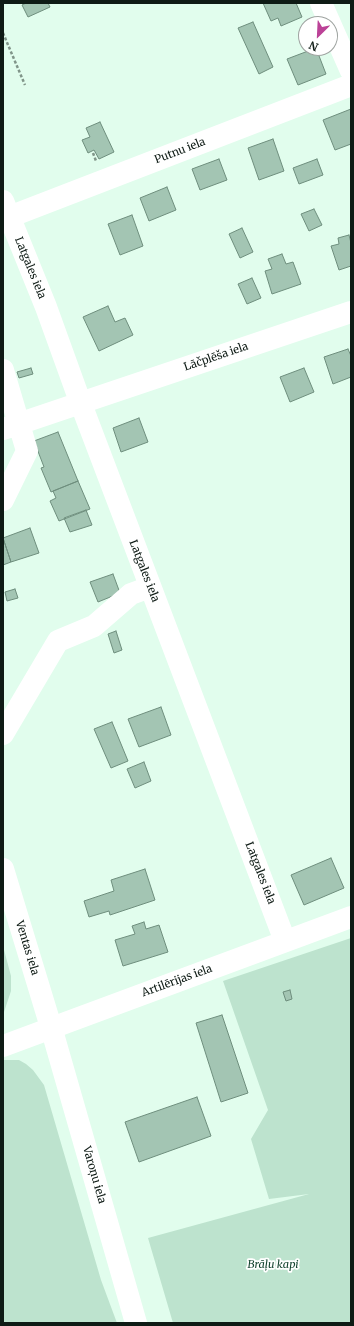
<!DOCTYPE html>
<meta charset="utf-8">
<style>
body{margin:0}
#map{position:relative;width:354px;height:1326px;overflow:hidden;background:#e1fded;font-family:Merriweather,serif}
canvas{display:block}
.frame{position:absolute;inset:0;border:4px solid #0e1b15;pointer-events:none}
.north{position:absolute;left:298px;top:16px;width:40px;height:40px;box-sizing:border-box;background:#fff;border:1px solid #9fa4a1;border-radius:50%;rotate:204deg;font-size:11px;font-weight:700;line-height:16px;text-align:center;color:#0e1b15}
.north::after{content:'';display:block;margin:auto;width:14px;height:18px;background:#bb4297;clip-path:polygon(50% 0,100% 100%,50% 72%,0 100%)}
</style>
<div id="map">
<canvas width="354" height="1326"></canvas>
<div class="frame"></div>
<div class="north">N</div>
</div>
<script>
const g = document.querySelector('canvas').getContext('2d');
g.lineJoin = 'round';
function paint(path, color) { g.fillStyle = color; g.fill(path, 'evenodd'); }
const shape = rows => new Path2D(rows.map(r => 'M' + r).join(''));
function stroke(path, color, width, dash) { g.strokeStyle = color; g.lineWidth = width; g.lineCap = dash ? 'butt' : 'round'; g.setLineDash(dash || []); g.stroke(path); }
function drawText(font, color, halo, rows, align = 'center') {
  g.font = font + ' Merriweather,serif'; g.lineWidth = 3.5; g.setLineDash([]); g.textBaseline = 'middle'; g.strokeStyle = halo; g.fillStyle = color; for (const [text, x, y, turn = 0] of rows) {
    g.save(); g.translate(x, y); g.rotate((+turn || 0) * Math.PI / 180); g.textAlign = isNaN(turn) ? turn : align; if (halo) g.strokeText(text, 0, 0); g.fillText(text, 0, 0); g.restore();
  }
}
const green = shape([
 [351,938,351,1323,173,1323,148,1238,309,1194,269,1199,251,1139,268,1110,223,981],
 [3,946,11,976,11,991,3,1015],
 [3,1060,19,1060,26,1064,33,1070,44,1085,101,1280,117,1323,3,1323]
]);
const building = shape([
 [26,3,48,3,50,7,28,17,22,5,26,3],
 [263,3,296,3,302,17,281,26,278,18,271,21,263,3],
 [253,22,273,67,259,74,238,28,253,22],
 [316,48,326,74,298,85,287,59,316,48],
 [351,109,351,144,335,150,323,120,351,109],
 [100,122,114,152,99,159,94,150,88,153,82,140,90,137,86,128,100,122],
 [273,139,284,171,259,180,248,148,273,139],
 [219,159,227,180,200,190,192,169,219,159],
 [317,159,323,175,299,184,293,168,317,159],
 [167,187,176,210,149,221,140,198,167,187],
 [314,209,322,225,309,231,301,214,314,209],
 [132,215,143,246,120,255,108,224,132,215],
 [242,228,253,252,240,258,229,234,242,228],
 [349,235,351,243,351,266,339,270,331,246,339,244,338,238,349,235],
 [282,254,286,264,293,262,301,284,272,294,265,271,272,269,268,259,282,254],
 [252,278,261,298,247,304,238,284,252,278],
 [108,306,115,322,125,318,133,335,99,351,83,317,108,306],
 [348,349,351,356,351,377,333,384,324,357,348,349],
 [31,368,33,374,19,378,17,372,31,368],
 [304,368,314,392,290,402,280,377,304,368],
 [139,418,148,442,121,452,113,428,139,418],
 [58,432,78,481,51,492,41,468,44,467,34,441,58,432],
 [78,481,90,509,59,521,50,501,56,498,53,491,78,481],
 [86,510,92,525,70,532,64,518,86,510],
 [30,528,39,553,11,562,3,538,30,528],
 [3,538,11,562,3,565,3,538],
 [113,574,120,593,98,602,90,582,113,574],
 [15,589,18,598,7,601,5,592,15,589],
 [116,631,122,650,114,653,108,634,116,631],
 [161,707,171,735,139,747,128,719,161,707],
 [112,722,128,761,111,768,94,729,112,722],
 [144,762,151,781,135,788,127,769,144,762],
 [331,858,344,888,304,905,291,875,331,858],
 [145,869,155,900,110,915,109,911,89,917,84,901,114,891,111,880,145,869],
 [144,922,146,929,159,925,168,952,123,966,115,940,135,934,132,926,144,922],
 [290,990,292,999,286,1001,283,992,290,990],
 [222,1015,248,1093,221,1102,196,1023,222,1015],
 [197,1097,211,1136,139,1162,125,1122,197,1097]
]);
const path = shape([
 [3,33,25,85],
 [93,153,96,161]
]);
const minor = shape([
 [321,3,351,71],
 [3,201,46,307,81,404,285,941],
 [9,217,351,85],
 [3,370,27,451,3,500],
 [3,429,351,312],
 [3,734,58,641,94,626,131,594,150,587],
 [3,1046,351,917]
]);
const highway = shape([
 [3,869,51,1027,136,1323]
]);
const streetNames = [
 ["Putnu iela",180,151,-21],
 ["Latgales iela",30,268,68],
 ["Lāčplēša iela",216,357,-19],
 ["Latgales iela",144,571,69],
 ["Latgales iela",260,873,69],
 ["Ventas iela",27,948,73],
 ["Artilērijas iela",177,981,-20],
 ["Varoņu iela",94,1175,74]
];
const parkNames = [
 ["Brāļu kapi",273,1265]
];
paint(green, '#bde3ce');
paint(building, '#a3c5b3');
stroke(building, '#6e8e7d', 1);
stroke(path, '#809589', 2.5, [3, 2]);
stroke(minor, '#fff', 22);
stroke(highway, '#fff', 22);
drawText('11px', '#0e1b15', '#fff', streetNames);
drawText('italic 11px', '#11422d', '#fff', parkNames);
</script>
